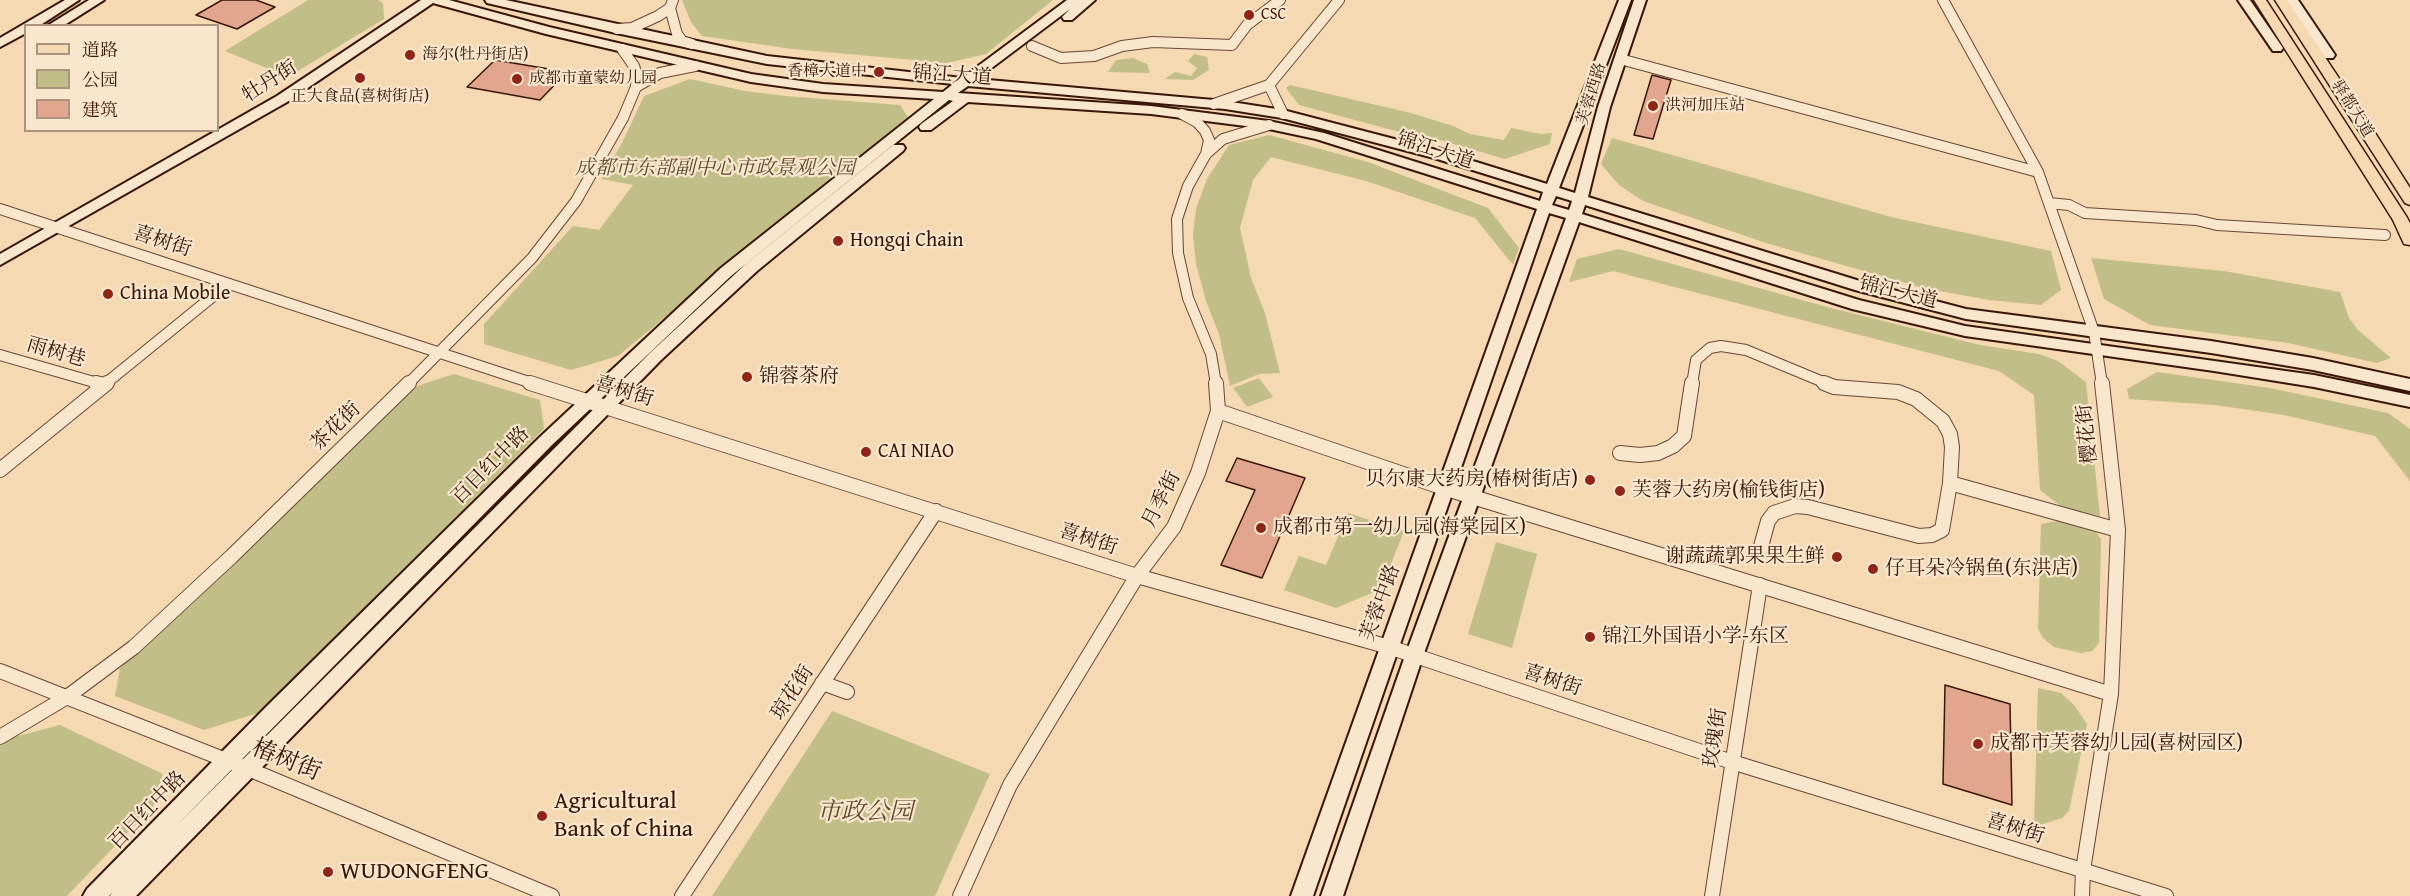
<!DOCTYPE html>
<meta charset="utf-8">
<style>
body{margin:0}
#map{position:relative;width:2410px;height:896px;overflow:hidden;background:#f5d9b2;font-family:"Gentium Book Plus","Noto Serif SC",serif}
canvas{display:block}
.legend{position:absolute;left:24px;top:24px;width:195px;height:108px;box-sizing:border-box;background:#f8e6cd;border:2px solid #ac937f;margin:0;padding:8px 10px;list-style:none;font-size:18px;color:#39160a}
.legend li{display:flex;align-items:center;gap:12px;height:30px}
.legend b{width:30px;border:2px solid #ac937f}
</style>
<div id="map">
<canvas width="2410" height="896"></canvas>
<ul class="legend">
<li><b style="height:8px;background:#f5d9b2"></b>道路</li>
<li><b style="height:16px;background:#c2be88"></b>公园</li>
<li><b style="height:16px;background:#e2a58e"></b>建筑</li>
</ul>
</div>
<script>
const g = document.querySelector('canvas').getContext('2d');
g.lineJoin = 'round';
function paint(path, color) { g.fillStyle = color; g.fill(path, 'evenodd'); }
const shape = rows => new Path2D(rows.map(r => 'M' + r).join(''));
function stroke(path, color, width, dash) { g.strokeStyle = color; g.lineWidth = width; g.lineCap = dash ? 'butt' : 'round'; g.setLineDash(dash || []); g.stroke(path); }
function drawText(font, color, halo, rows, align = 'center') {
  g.font = font + ' "Gentium Book Plus","Noto Serif SC",serif'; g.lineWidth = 4.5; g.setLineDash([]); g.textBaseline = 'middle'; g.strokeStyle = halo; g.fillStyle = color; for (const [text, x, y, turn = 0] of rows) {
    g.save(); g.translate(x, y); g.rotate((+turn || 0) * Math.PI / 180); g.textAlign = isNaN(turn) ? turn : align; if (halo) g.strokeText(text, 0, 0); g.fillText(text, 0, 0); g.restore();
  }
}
const green = shape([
 [308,0,378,0,383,3,384,19,288,77,225,51],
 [682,0,1053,0,986,54,947,63,792,49,702,36,691,22],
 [1194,54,1207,57,1209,70,1193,80,1165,79,1175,72,1191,76,1197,68,1188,61],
 [1133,58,1147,64,1150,73,1108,72,1116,60],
 [690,79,745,91,786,96,900,105,908,117,618,356,571,370,484,344,484,324,573,226,599,230,633,185,601,179,622,143,644,96],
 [1290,85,1411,113,1453,126,1470,134,1504,140,1511,128,1541,134,1552,133,1550,144,1505,159,1444,141,1392,130,1299,105,1286,88],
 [1269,135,1368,162,1488,208,1519,248,1513,265,1475,218,1366,181,1271,157,1253,180,1240,228,1251,278,1265,313,1280,373,1259,374,1230,386,1219,334,1206,301,1196,264,1193,235,1196,209,1207,179,1229,145],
 [1612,138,1891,217,2051,251,2061,290,2041,305,1989,300,1923,288,1766,243,1643,201,1619,185,1601,164],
 [1619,249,1827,307,1980,345,2039,354,2058,361,2086,382,2100,516,2062,507,2040,490,2034,395,1999,371,1613,271,1569,282,1577,259],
 [2091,258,2224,271,2340,292,2349,318,2357,329,2391,358,2377,363,2288,343,2150,325,2104,299],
 [2157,372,2270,388,2388,413,2410,429,2410,481,2375,436,2284,415,2215,405,2129,399,2127,389],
 [454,374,540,400,544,429,258,713,204,730,115,696,120,668,417,386],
 [1259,378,1273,397,1247,407,1233,388],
 [1348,513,1404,531,1381,589,1336,608,1284,590,1299,556,1326,565],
 [2058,521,2094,529,2101,539,2099,643,2092,651,2081,653,2054,647,2043,638,2038,629,2041,524],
 [1496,542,1537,554,1512,648,1468,634],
 [2038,688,2061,693,2074,705,2087,724,2069,811,2062,818,2034,827],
 [832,711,990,774,935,896,712,896],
 [60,725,163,774,154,805,67,896,0,896,0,746,14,737]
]);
const building = shape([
 [222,0,256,0,275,7,237,29,196,15,222,0],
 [495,60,567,72,540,100,467,87,495,60],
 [1652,75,1671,80,1653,139,1634,135,1652,75],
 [1237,458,1305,478,1262,578,1221,565,1255,490,1226,481,1237,458],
 [1945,685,2010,704,2012,805,1943,784,1945,685]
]);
const streetFar1 = shape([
 [1943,0,2038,172,2094,332,2102,384],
 [670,8,677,34,682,41,692,44],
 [617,29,632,28,658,16,670,8,673,0],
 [1032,46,1061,58,1094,56,1122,46,1153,42,1232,45,1247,25,1280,0],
 [1620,59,2038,172],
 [636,87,660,73,695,66],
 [1214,104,1269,85],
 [1182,114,1197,122,1205,131,1209,140,1206,154],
 [1283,114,1269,85,1339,0],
 [2049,203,2069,205,2085,213,2196,220,2217,225,2385,235],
 [0,209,535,384],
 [0,355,101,384],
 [105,384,228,284],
 [408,384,532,258,576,201,623,118,636,87,637,75,634,66,622,49],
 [1216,384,1211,354,1188,298,1178,253,1177,219,1188,186,1206,154,1223,139,1269,125],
 [1692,384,1696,360,1710,348,1721,346,1746,350,1828,384]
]);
const street = shape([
 [96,383,103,385],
 [530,383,1137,576,1389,647,1732,762,2166,896],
 [1218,411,1447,489,2111,694],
 [1620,453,1640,455,1658,453,1673,446,1684,436,1692,383],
 [0,470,107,383],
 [1950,483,2118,530],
 [1760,550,1768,521,1774,513,1795,506,1808,507,1919,536,1932,535,1942,530,1950,483,1952,447,1950,434,1943,421,1916,399,1898,392,1834,387,1824,383],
 [0,671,246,768,552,896],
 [822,683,847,692],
 [0,737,67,697,134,647,232,556,409,383],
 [682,896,936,511],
 [960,896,1010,785,1137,576,1174,527,1198,473,1218,411,1216,383],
 [1712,896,1760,585],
 [2082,896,2083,870,2111,694,2118,530,2102,383]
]);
const secondary = shape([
 [65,0,79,0,39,26,26,26,26,33,0,47,0,38,65,0],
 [89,0,104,0,63,26,47,26,89,0],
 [421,0,449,0,549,27,751,74,823,84,943,92,953,84,767,64,616,33,487,3,485,0,506,0,767,56,962,78,1067,0,1095,0,1072,20,1064,20,1062,17,1070,9,977,79,1225,101,1283,110,1444,152,1547,184,1619,0,1631,0,1559,188,1575,193,1598,107,1634,0,1646,0,1610,107,1588,197,1863,282,1966,309,2211,341,2313,358,2410,379,2410,391,2313,370,2211,353,1966,319,1855,290,1585,205,1582,214,1859,300,1965,326,2314,375,2410,395,2410,407,2314,387,2214,371,1965,336,1852,309,1579,222,1423,656,1343,896,1321,896,1405,656,1566,218,1549,213,1313,896,1291,896,1537,209,1316,139,1269,129,1151,114,968,102,931,130,921,130,919,127,921,124,953,101,949,100,731,276,552,445,179,823,651,352,747,263,893,145,903,145,905,148,903,151,757,271,661,360,136,896,110,896,112,893,109,896,83,896,87,889,266,707,540,437,721,268,934,99,823,92,751,82,546,34,433,3,287,102,0,265,0,254,277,96,421,0],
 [968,86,1225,109,1282,118,1434,158,1543,192,1540,201,1324,133,1269,121,1151,106,958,93,968,86],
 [1556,196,1572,201,1569,210,1552,205,1556,196],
 [2238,0,2250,0,2283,48,2281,51,2273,51,2238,0],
 [2286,0,2298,0,2335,55,2333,58,2325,58,2286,0]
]);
const primary = shape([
 [2254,0,2266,0,2406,216,2410,223,2410,245,2404,244,2393,220,2254,0],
 [2275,0,2287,0,2370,125,2410,188,2410,205,2405,203,2275,0]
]);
const markers = [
 [1249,15,6,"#8f2418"],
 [410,55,6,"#8f2418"],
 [879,72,6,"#8f2418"],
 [360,78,6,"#8f2418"],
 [517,79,6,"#8f2418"],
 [1653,106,6,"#8f2418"],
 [838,241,6,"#8f2418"],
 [108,294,6,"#8f2418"],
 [747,377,6,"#8f2418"],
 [866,452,6,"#8f2418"],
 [1590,480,6,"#8f2418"],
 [1620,491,6,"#8f2418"],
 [1261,528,6,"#8f2418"],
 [1837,557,6,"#8f2418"],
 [1873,569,6,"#8f2418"],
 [1590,637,6,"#8f2418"],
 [1978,744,6,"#8f2418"],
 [542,816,6,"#8f2418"],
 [328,872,6,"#8f2418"]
];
const farPoinames = [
 ["CSC",1261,15],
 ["海尔(牡丹街店)",422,55],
 ["香樟大道中",867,72,"right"],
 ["成都市童蒙幼儿园",529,79],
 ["正大食品(喜树街店)",360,97,"center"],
 ["洪河加压站",1665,106]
];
const farStreetnames = [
 ["芙蓉西路",1592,94,-73],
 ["驿都大道",2352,109,58]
];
const streetNames = [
 ["锦江大道",952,76,4],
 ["牡丹街",270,82,-32],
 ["锦江大道",1435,151,18],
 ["喜树街",162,242,18],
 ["锦江大道",1898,293,14],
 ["雨树巷",56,353,16],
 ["喜树街",624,392,17],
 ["茶花街",336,427,-44],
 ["樱花街",2088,434,-96],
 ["百日红中路",491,466,-45],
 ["月季街",1162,500,-63],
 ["喜树街",1088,540,18],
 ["芙蓉中路",1381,603,-70],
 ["喜树街",1552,681,18],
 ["琼花街",793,693,-57],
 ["玫瑰街",1716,738,-81],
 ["百日红中路",148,811,-46],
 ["喜树街",2015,829,17]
];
const parkNames = [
 ["成都市东部副中心市政景观公园",715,169]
];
const poiNames = [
 ["Hongqi Chain",850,241],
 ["China Mobile",120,294],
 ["锦蓉茶府",759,377],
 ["CAI NIAO",878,452],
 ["贝尔康大药房(椿树街店)",1578,480,"right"],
 ["芙蓉大药房(榆钱街店)",1632,491],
 ["成都市第一幼儿园(海棠园区)",1273,528],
 ["谢蔬蔬郭果果生鲜",1825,557,"right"],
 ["仔耳朵冷锅鱼(东洪店)",1885,569],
 ["锦江外国语小学-东区",1602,637],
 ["成都市芙蓉幼儿园(喜树园区)",1990,744]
];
const nearStreetnames = [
 ["椿树街",286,761,22]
];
const nearPoinames = [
 ["Agricultural",554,802],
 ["Bank of China",554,830],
 ["WUDONGFENG",340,872]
];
const nearParknames = [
 ["市政公园",865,813]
];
paint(green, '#c2be88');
paint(building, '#e2a58e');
stroke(building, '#39160a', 1.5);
stroke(streetFar1, '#684734', 12);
stroke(street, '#684734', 16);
stroke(secondary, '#39160a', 4);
stroke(primary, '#39160a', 3);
stroke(streetFar1, '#f8e6cd', 10);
stroke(street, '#f8e6cd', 14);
paint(secondary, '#f8e6cd');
paint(primary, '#f5d9b2');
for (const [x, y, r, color] of markers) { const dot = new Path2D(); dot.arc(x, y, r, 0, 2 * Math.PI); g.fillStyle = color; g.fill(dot); stroke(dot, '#f8e6cd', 2); }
drawText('16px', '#39160a', '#f8e6cd', farPoinames, 'left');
drawText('16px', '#39160a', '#f8e6cd', farStreetnames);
drawText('20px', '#39160a', '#f8e6cd', streetNames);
drawText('italic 20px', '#624830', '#f8e6cd', parkNames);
drawText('20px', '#39160a', '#f8e6cd', poiNames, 'left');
drawText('24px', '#39160a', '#f8e6cd', nearStreetnames);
drawText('24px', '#39160a', '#f8e6cd', nearPoinames, 'left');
drawText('italic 24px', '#624830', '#f8e6cd', nearParknames);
</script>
